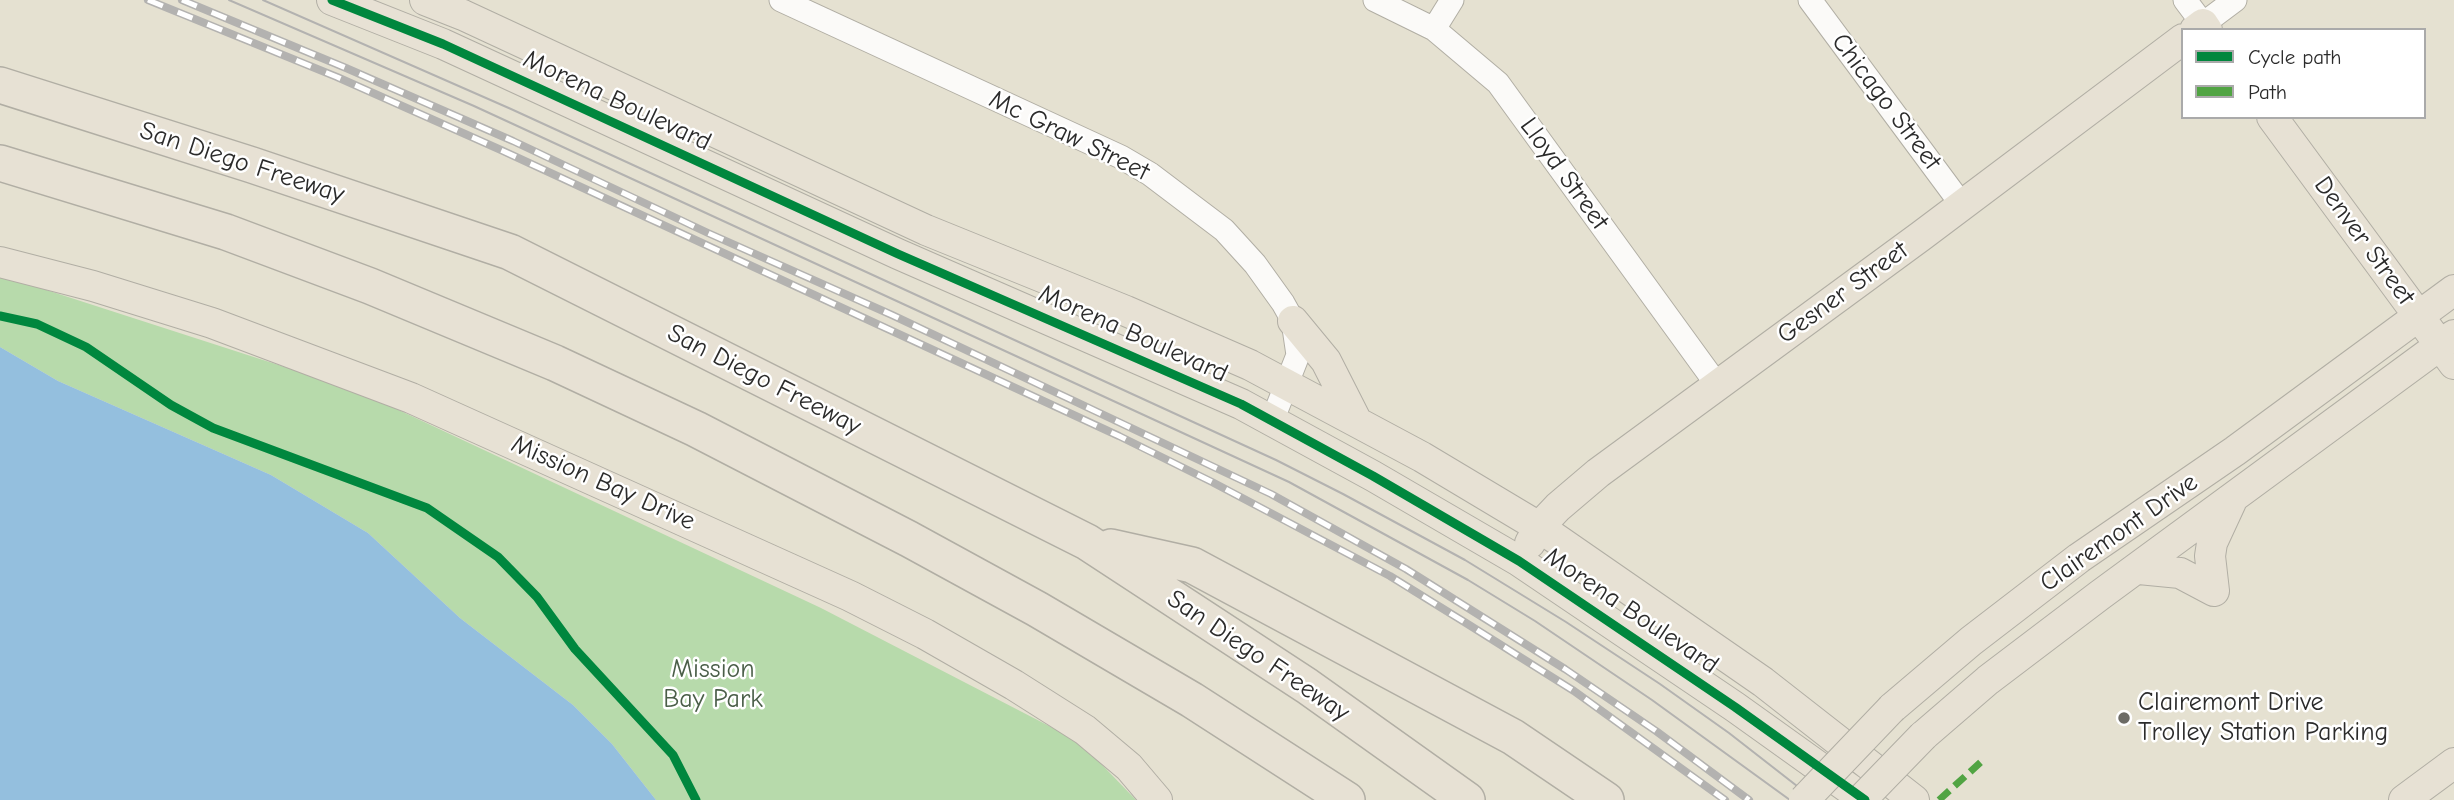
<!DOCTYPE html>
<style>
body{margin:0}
#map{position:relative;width:2454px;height:800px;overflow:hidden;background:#e5e1d1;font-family:"Comic Neue",sans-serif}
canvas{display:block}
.legend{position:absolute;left:2181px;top:28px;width:245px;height:91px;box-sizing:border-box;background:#fff;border:2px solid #aaa;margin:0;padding:9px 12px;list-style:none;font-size:21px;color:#2b2b2b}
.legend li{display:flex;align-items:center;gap:14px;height:35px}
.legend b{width:35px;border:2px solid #aaa}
</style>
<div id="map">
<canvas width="2454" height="800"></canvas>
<ul class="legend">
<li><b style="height:9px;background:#00873e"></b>Cycle path</li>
<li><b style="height:9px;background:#51a443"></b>Path</li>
</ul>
</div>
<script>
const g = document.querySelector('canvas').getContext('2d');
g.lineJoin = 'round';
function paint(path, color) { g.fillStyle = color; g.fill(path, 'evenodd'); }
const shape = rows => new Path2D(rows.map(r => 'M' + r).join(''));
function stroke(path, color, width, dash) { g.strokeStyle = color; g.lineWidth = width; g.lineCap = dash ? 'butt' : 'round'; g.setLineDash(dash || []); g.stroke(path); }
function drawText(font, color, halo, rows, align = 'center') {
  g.font = font + ' "Comic Neue",sans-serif'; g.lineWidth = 5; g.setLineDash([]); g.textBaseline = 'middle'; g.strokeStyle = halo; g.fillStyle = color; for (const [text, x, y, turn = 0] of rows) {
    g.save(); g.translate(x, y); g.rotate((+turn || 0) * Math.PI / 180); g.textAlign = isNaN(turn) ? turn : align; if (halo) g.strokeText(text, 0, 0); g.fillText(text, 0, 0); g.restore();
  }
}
const green = shape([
 [0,275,356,390,821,608,1080,742,1136,800,656,800,612,744,573,705,460,618,368,533,271,475,58,381,0,347]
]);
const water = shape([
 [0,347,58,381,271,475,368,533,460,618,573,705,612,744,656,800,0,800]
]);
const minor = shape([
 [781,0,1121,157,1150,174,1224,230,1255,264,1283,303,1293,321,1298,355,1272,421],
 [1375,0,1434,29,1498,83,1718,386],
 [1810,0,1962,205],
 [2185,0,2203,24,2235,0],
 [1434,29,1452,0]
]);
const major = shape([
 [332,0,443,44,898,254,1241,404,1373,476,1519,561,1735,707,1865,800],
 [425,0,463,15,926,230,1126,311,1250,365,1422,457,1539,527,1763,682,1914,800],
 [2195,30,2203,24,2207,30],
 [2272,117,2454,364],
 [0,262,93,286,212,323,411,398,850,596,925,634,1014,685,1085,730,1129,767,1157,800],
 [1293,321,1326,361,1357,422],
 [1530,543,1539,527,1558,507,1598,473,1921,236,2183,39],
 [2139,569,2180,573,2214,591],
 [2214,591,2210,556,2212,543,2231,502],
 [1892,708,1971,641,2079,558,2235,451,2454,290],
 [1923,736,1988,680,2100,595,2454,335],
 [2404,800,2454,763]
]);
const highway = shape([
 [0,85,252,165,510,252,1087,542,1307,686,1467,800],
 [0,163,226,232,370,286,555,363,696,429,909,539,1037,609,1192,700,1347,800],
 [1111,547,1192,565,1513,737,1606,800]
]);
const tram = shape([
 [229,0,474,106,1289,482,1468,580,1535,621,1652,700,1790,800],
 [263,0,511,109,1276,460,1343,494,1465,560,1566,622,1660,684,1729,733,1815,800]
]);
const rail = shape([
 [148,0,337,77,501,150,1119,436,1212,482,1390,576,1466,623,1574,691,1725,800],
 [182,0,346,68,513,141,708,233,892,315,1271,494,1406,569,1565,669,1656,731,1749,800]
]);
const majorBridge = shape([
 [1804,800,1892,708],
 [1861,800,1923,736]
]);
const quiet = shape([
 [1939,800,1981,762]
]);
const cycleway = shape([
 [332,0,443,44,898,254,1241,404,1373,476,1519,561,1735,707,1865,800],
 [0,316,37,324,86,347,171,405,213,428,427,508,498,557,537,597,575,649,673,755,696,800]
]);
const markers = [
 [2124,718,7,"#6c6b65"]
];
const streetNames = [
 ["Morena Boulevard",617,101,25],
 ["Chicago Street",1886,102,53],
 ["Mc Graw Street",1069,136,26],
 ["San Diego Freeway",242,163,18],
 ["Lloyd Street",1564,174,54],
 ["Denver Street",2364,241,54],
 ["Gesner Street",1843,293,-36],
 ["Morena Boulevard",1133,334,24],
 ["San Diego Freeway",764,380,27],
 ["Mission Bay Drive",603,483,24],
 ["Clairemont Drive",2119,533,-35],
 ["Morena Boulevard",1631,611,34],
 ["San Diego Freeway",1258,656,34]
];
const parkNames = [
 ["Mission",713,670],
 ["Bay Park",713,700]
];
const poiNames = [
 ["Clairemont Drive",2138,703],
 ["Trolley Station Parking",2138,733]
];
paint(green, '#b7daab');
paint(water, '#94bfde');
stroke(minor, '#b1aea4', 25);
stroke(major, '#b1aea4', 32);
stroke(highway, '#b1aea4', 38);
stroke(minor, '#fbfaf8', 23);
stroke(major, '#e7e1d4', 30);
stroke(highway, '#e7e1d4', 35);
stroke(tram, '#b3b2b0', 2);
stroke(rail, '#b3b2b0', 8);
stroke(rail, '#fff', 5, [16]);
stroke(majorBridge, '#b1aea4', 32, []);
stroke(majorBridge, '#e7e1d4', 30);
stroke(quiet, '#51a443', 7, [14, 7]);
stroke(cycleway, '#00873e', 9);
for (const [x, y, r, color] of markers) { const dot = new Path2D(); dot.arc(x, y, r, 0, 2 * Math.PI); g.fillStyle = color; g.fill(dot); stroke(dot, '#fff', 2.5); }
drawText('26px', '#2b2b2b', '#fff', streetNames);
drawText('26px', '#4a5e48', '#fff', parkNames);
drawText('26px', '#2b2b2b', '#fff', poiNames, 'left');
</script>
